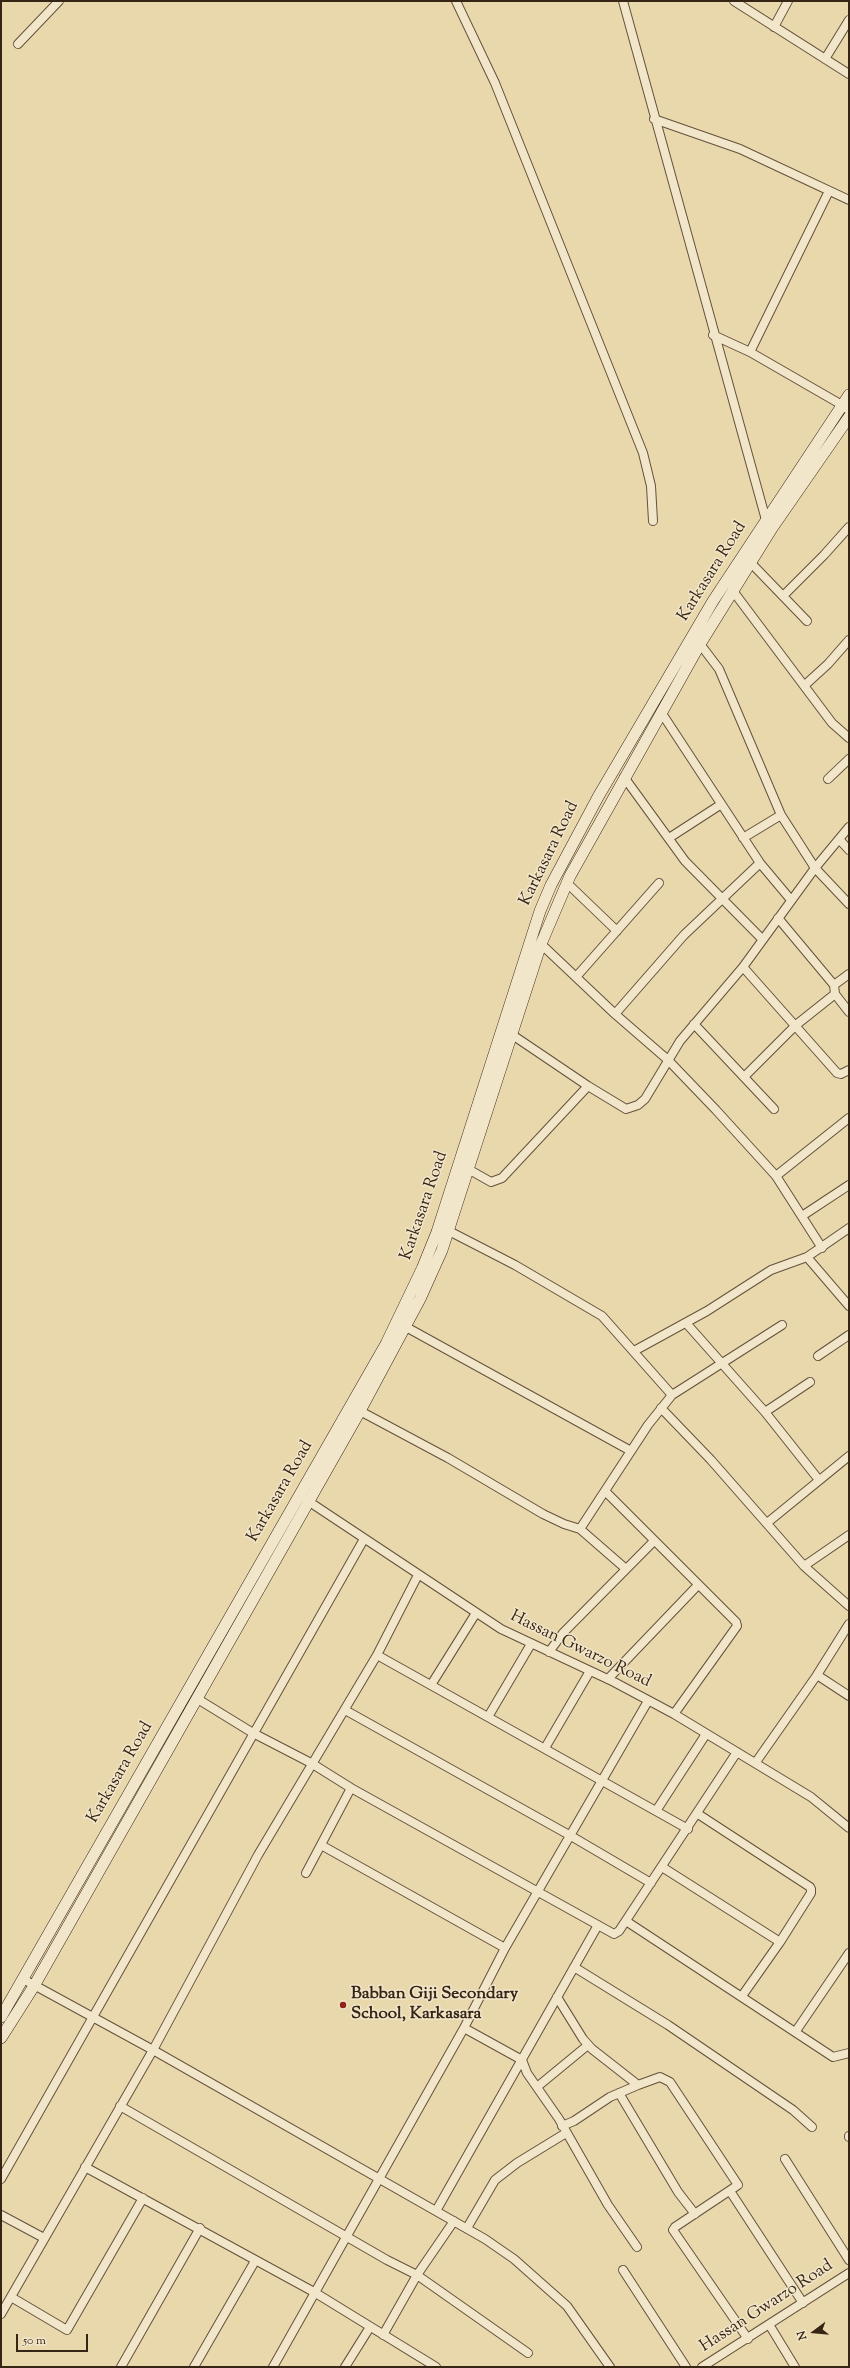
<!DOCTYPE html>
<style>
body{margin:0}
#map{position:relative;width:850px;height:2368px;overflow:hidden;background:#ead8ad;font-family:"Sorts Mill Goudy",serif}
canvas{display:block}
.frame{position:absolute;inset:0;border:2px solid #362415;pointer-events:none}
.north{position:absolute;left:794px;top:2312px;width:40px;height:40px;-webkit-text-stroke:3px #f1e6ca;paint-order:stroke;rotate:254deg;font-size:11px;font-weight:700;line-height:16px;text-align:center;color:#362415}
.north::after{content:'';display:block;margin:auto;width:14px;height:18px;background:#362415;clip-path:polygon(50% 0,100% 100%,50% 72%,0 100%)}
.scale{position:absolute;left:16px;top:2334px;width:72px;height:18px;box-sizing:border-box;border:2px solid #362415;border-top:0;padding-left:5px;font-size:12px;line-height:14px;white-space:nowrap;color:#362415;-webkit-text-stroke:3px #f1e6ca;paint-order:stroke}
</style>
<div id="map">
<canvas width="850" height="2368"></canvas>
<div class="frame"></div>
<div class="north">N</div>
<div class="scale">50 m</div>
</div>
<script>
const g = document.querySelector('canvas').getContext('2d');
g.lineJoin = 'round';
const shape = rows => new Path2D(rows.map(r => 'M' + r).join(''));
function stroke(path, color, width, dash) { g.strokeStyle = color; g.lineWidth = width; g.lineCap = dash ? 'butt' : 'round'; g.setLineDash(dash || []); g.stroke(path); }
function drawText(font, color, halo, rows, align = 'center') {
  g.font = font + ' "Sorts Mill Goudy",serif'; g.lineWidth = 3; g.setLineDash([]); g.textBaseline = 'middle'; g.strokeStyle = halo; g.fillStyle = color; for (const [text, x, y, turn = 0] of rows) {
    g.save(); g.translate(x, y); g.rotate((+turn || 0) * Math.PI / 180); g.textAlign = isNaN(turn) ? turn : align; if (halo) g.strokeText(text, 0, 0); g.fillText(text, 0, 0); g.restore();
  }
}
const minor = shape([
 [456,1,495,83,643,453,651,486,653,521],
 [623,1,766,520],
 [734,1,849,74],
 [774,27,788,1],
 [18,44,59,1],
 [825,59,849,20],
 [654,119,740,149,849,200],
 [713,335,750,352,842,405],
 [750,352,829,191],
 [750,562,807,621],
 [733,591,832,723,849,738],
 [784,595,824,555,849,527],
 [700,644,719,669,781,815,815,868,849,904],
 [805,685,828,664,849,640],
 [661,712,760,863,791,900],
 [624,777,685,861,762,939],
 [828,779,849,759],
 [669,838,720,805],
 [743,838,781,815],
 [839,839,849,850],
 [567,883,617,931],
 [778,918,834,985,835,994,849,1012],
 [541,944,615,1014,668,1060,716,1110,776,1176,822,1248],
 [743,967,837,1073,841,1074,849,1070],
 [576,977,659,883],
 [834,985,849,974],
 [615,1014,684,935,760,863],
 [694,1024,774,1109],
 [508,1032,588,1086,626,1109,638,1105,645,1099,680,1041,743,967,815,868,849,827],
 [744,1077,796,1025,835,994],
 [468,1169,491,1182,502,1178,588,1086],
 [776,1176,849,1118],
 [802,1216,849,1185],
 [445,1229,515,1265,602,1316,672,1395],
 [807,1257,849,1306],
 [686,1323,765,1412,819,1480],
 [406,1327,631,1451],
 [634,1351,707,1311,771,1270,807,1257,849,1228],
 [818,1356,849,1335],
 [661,1408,711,1460,804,1566,849,1606],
 [360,1411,448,1458,543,1514,564,1524,580,1529,626,1569],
 [765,1412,810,1382],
 [605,1491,736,1622,737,1626,674,1714],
 [305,1499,501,1629,614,1682,674,1714,811,1797,849,1828],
 [767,1523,849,1456],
 [580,1529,648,1425,672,1395,782,1325],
 [804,1566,849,1535],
 [549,1652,563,1633,654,1541],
 [377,1655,688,1829],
 [817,1675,849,1696],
 [608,1679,698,1585],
 [431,1685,476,1613],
 [196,1698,253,1733,311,1763,351,1788,614,1934,619,1931,737,1752],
 [345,1710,571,1836,651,1883],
 [488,1717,531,1644],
 [545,1748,590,1671],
 [756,1762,817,1675,849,1624],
 [656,1811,706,1734],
 [698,1814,810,1887,811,1889,811,1893,780,1942,742,1996],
 [321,1845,505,1948],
 [662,1867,780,1942],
 [306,1873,351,1788],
 [626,1921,833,2057,849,2053],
 [574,1967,668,2025,793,2110,812,2127],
 [23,1979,153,2050,485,2239,514,2259,567,2306,610,2367],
 [557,1997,583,2039,592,2049,638,2085],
 [464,2028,522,2060,527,2073,559,2119,608,2205,637,2247],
 [796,2031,849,1953],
 [537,2087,588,2045],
 [619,2093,678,2192,695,2214],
 [120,2106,387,2260,417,2275,528,2353],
 [562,2126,574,2121,610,2097,638,2085,660,2077,670,2082,738,2185,675,2227,673,2230,748,2339],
 [849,2136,849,2137],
 [785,2159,849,2260],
 [85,2167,314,2292,436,2367],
 [1,2179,364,1539],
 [730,2191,803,2303],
 [436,2211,598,1925],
 [1,2215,44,2238],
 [467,2228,495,2180,517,2163,566,2133],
 [623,2270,686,2367],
 [11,2297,67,2330,143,2198],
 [1,2314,153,2050,258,1855,377,1655,418,1575],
 [770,2326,795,2367],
 [383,2335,417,2275,454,2221],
 [121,2367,200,2228],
 [194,2367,255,2261],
 [273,2367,464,2028,505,1948,648,1701],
 [345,2367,370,2327],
 [702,2367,849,2273]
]);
const tertiary = shape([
 [842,405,849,409]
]);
const secondary = shape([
 [1,2017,386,1344,422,1269,437,1232,540,911,551,885,598,797,713,601,849,395],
 [1,2038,34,1986,360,1411,420,1299,442,1250,541,944,570,876,700,644,772,528,849,417]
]);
const markers = [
 [343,2005,4,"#8f2418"]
];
const streetNames = [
 ["Karkasara Road",713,572,-58],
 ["Karkasara Road",550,854,-64],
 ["Karkasara Road",425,1206,-71],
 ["Karkasara Road",281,1492,-60],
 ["Hassan Gwarzo Road",580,1650,26],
 ["Karkasara Road",121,1773,-60],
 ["Hassan Gwarzo Road",767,2307,-33]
];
const poiNames = [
 ["Babban Giji Secondary",351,1995],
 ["School, Karkasara",351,2015]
];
stroke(minor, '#63513b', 10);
stroke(tertiary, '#63513b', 12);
stroke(secondary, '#362415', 12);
stroke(minor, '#f1e6ca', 8);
stroke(tertiary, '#f1e6ca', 10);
stroke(secondary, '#f1e6ca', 11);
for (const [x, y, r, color] of markers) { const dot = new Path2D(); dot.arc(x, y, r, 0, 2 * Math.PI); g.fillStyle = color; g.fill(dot); stroke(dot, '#f1e6ca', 1.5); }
drawText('17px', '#362415', '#f1e6ca', streetNames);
drawText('bold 17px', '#362415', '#f1e6ca', poiNames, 'left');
</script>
